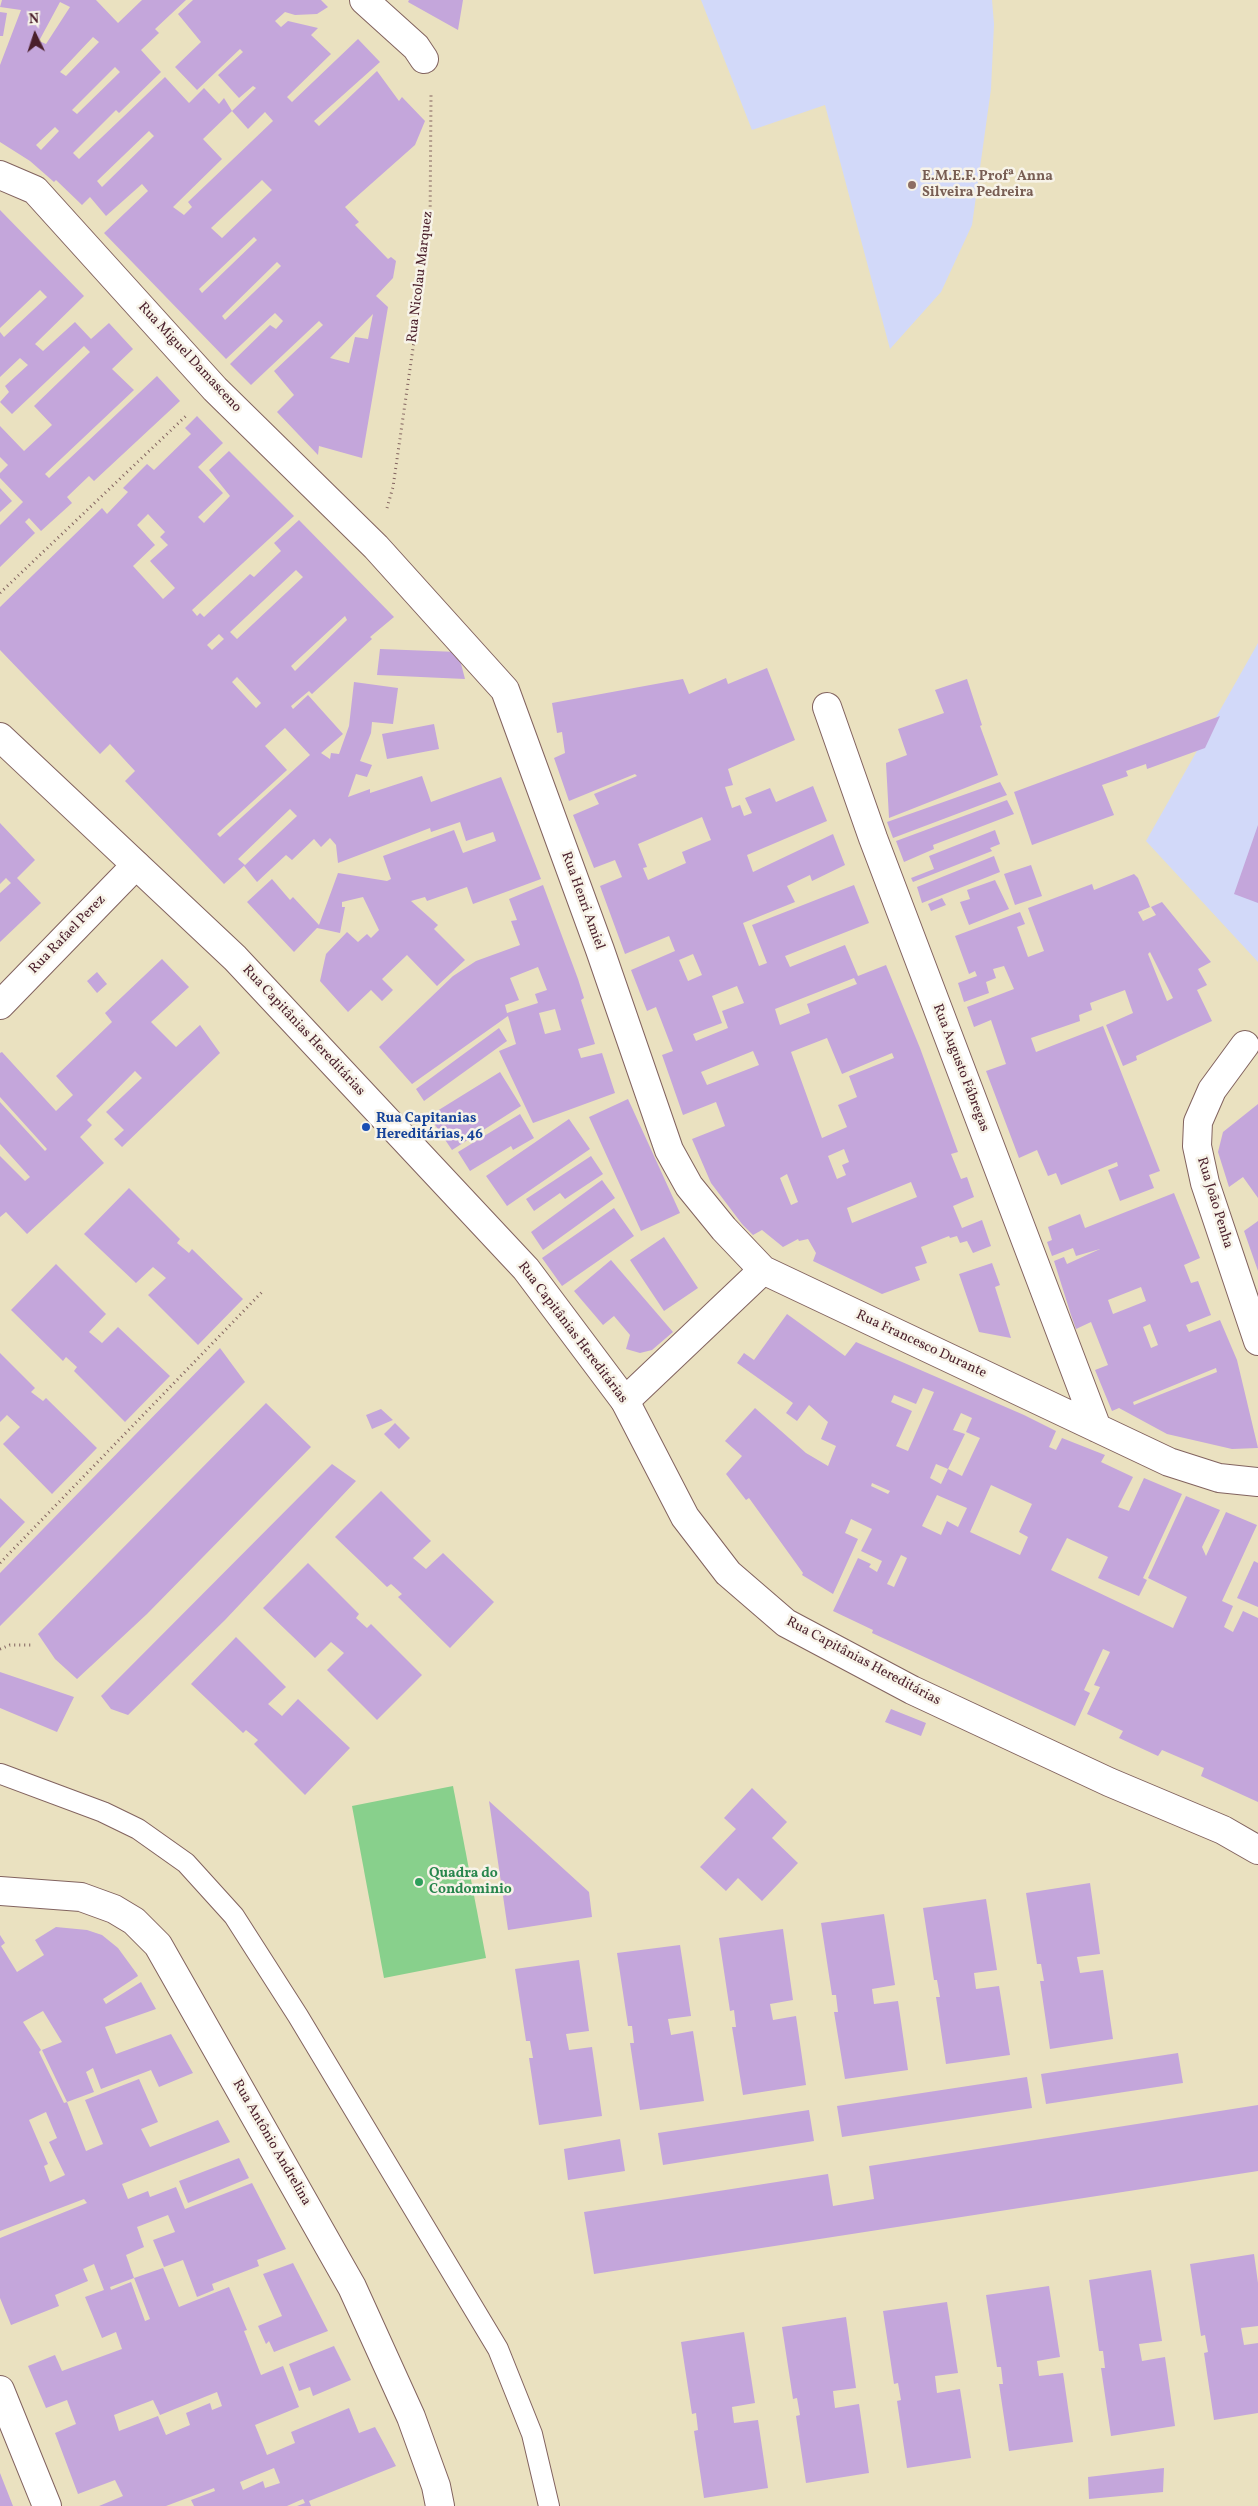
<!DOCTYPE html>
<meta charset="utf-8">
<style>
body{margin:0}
#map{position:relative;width:1258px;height:2506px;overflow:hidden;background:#eae1c0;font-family:Vollkorn,serif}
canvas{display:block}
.north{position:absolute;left:10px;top:10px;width:50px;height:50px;-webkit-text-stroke:4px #f7f3e8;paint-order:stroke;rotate:356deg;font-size:14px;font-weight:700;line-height:20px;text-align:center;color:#4a1f2b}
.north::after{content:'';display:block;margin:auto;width:18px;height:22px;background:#4a1f2b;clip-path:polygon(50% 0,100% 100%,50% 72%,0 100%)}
</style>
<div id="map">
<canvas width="1258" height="2506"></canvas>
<div class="north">N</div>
</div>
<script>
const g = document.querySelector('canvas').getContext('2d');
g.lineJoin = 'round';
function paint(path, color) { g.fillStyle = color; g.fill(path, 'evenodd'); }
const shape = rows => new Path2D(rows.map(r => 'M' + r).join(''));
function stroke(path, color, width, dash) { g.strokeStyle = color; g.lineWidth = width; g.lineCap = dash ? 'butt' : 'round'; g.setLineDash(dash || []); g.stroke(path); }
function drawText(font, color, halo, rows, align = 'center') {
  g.font = font + ' Vollkorn,serif'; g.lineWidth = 5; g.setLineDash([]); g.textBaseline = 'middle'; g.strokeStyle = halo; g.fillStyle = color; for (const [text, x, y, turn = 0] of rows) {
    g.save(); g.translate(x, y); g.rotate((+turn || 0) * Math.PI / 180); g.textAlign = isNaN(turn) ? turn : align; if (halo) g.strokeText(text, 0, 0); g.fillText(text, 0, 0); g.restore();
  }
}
const built = shape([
 [701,0,992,0,994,24,991,89,972,225,941,292,890,349,825,105,752,130],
 [1258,643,1258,962,1146,841]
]);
const green = shape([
 [453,1786,486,1958,384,1978,352,1806]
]);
const building = shape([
 [2,0,96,0,118,23,142,0,186,0,155,29,159,33,141,50,161,72,119,113,116,110,73,153,79,159,165,77,189,103,204,88,219,104,224,98,232,111,256,88,253,86,239,98,218,75,243,52,240,49,197,90,175,67,201,42,178,14,193,0,321,0,328,7,317,14,295,15,285,12,275,21,281,27,288,21,318,28,311,35,331,54,287,97,292,102,358,39,380,62,314,121,319,126,377,71,399,101,402,97,425,121,415,145,345,207,359,222,355,225,388,259,391,257,396,261,393,278,376,296,388,307,362,458,319,446,318,455,277,412,294,395,274,371,323,325,319,321,251,385,230,364,270,325,276,329,283,321,275,313,226,359,104,233,148,191,142,184,106,216,90,197,82,205,56,180,54,182,30,161,0,142,0,65,21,10,0,7],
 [60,2,70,7,46,44,39,41],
 [93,37,99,42,66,76,60,72],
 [115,67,120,72,77,114,72,110],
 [232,111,248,129,265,112,273,121,188,202,192,207,184,215,173,207,222,159,203,139],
 [55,127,59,131,41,150,36,145],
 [149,131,154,136,102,187,97,181],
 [262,180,272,190,222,238,211,228],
 [254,237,257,240,202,293,199,289],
 [277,262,281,266,225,320,222,316],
 [373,314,368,339,355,337,349,363,330,358],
 [409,0,463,0,458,30,408,2],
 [0,12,7,13,3,36,0,36],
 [0,210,84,296,35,344,43,351,75,322,91,339,109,323,133,349,112,369,134,390,45,474,49,478,157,376,180,401,94,481,89,476,67,497,72,503,41,531,29,518,25,522,35,533,0,567,0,525,23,502,0,478,0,473,8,465,0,457,0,426,24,451,52,425,34,406,90,352,84,346,12,414,0,402,9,392,5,386,28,365,20,358,0,377,0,332,4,337,47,297,40,290,0,328],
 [197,416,223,443,198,467,223,493,198,517,204,523,230,496,209,470,229,451,294,516,192,610,197,616,200,613,204,617,250,574,254,577,281,551,274,543,299,520,394,617,370,637,372,639,312,694,309,691,291,706,293,709,308,695,343,734,321,753,330,759,331,753,339,754,349,726,354,682,398,688,393,724,372,722,371,733,360,761,372,765,367,777,356,774,348,797,370,789,370,793,422,776,431,802,501,777,541,879,473,904,467,887,427,901,425,897,411,901,438,925,434,929,465,960,437,986,407,955,382,979,393,990,382,1001,371,990,348,1012,320,981,326,954,347,932,358,942,367,934,371,938,379,930,363,897,342,902,342,907,345,907,340,933,317,928,294,952,247,902,272,879,290,900,293,897,319,925,338,873,387,881,391,879,383,856,454,830,463,853,496,841,493,832,466,841,460,822,431,832,430,828,338,863,336,845,330,838,321,847,314,839,292,860,286,855,257,882,244,866,297,816,290,809,238,859,245,865,224,884,125,781,135,771,110,744,100,754,0,650,0,607,102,508,107,514,128,492,123,488,147,464,154,470,191,434,185,428],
 [148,514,165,532,160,537,168,545,150,561,175,588,163,599,133,566,155,545,137,525],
 [296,570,303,577,237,639,230,632],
 [345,616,347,620,295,671,291,666],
 [219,634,224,639,212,650,207,645],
 [237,677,261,703,256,708,232,682],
 [285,728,310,755,220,837,217,834,287,770,265,746],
 [0,488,12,501,0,512],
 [380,649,458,652,465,679,377,675],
 [767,668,795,740,728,769,733,785,725,787,732,808,740,805,744,816,752,813,745,798,770,788,776,802,813,786,827,821,747,855,753,872,833,834,845,865,812,881,810,875,787,886,795,902,743,923,759,966,767,963,752,925,854,885,869,923,785,956,790,967,845,945,858,976,886,965,920,1048,958,1152,951,1154,961,1179,967,1177,974,1197,953,1206,962,1228,982,1220,991,1246,973,1253,967,1241,960,1243,957,1236,950,1238,949,1236,921,1247,927,1263,915,1267,920,1280,882,1294,813,1261,816,1253,808,1239,799,1241,798,1239,783,1247,762,1230,753,1235,742,1224,711,1183,692,1139,725,1126,716,1102,683,1115,662,1055,673,1051,656,1007,647,1011,631,970,675,951,669,936,625,954,600,886,622,877,615,860,594,868,573,815,599,804,594,794,637,776,635,774,569,801,554,758,565,753,562,732,557,733,552,703,683,679,689,694,726,678,728,684],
 [702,817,711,840,682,852,686,863,648,880,643,868,647,867,638,844],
 [693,954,702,975,688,981,679,960],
 [854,978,857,984,807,1004,810,1013,780,1025,775,1009],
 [737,986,744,1003,722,1011,728,1028,696,1041,693,1034,722,1023,712,996],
 [827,1038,842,1074,892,1053,894,1058,849,1076,857,1097,838,1105,847,1127,822,1138,791,1052],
 [753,1051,759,1065,707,1085,701,1072],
 [844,1149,849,1162,842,1165,846,1175,837,1179,828,1156],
 [787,1174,798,1202,791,1205,780,1178],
 [911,1182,917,1197,852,1223,847,1208],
 [967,679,982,725,980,726,998,775,889,818,886,763,907,755,898,729,944,713,935,690],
 [1220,716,1205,748,1147,769,1146,764,1126,771,1128,776,1102,785,1114,815,1032,845,1014,792],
 [434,724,439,749,387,759,382,734],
 [1000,782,1007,795,893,838,887,822],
 [1007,800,1014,814,933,845,934,849,904,862,896,841],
 [0,823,35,860,17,878,41,903,0,942,0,893,11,883,6,878,0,884],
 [1258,825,1258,903,1234,894],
 [995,830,1000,844,990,848,992,851,913,882,911,878,934,869,929,856],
 [994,856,1000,872,922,903,917,887],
 [1031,865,1042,896,1015,905,1004,874],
 [1134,874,1138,878,1150,907,1138,912,1143,921,1156,915,1151,907,1162,902,1211,962,1198,969,1207,985,1197,990,1212,1021,1136,1056,1137,1060,1123,1066,1106,1025,1133,1013,1125,990,1090,1003,1092,1010,1079,1015,1080,1021,1031,1038,1036,1052,1103,1026,1160,1171,1149,1175,1154,1188,1120,1201,1108,1170,1118,1166,1117,1162,1061,1185,1056,1173,1048,1176,1037,1150,1019,1158,986,1071,1006,1064,991,1020,974,1027,967,1007,1014,989,1004,966,993,969,996,978,986,982,989,993,964,1002,958,983,977,976,975,971,969,974,955,936,1020,912,1025,924,1017,927,1028,957,1044,951,1028,908,1092,884,1094,890],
 [1150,952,1173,998,1167,1001,1148,954],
 [995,880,1009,909,969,925,960,902,970,899,967,890],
 [543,885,578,979,584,998,581,1000,595,1044,578,1049,581,1058,602,1053,615,1093,533,1123,499,1051,516,1044,508,1016,412,1084,379,1047,453,976,476,961,520,945,511,921,517,920,509,899],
 [538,967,547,990,535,994,538,1003,507,1013,505,1005,519,1000,510,978],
 [555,1009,561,1030,545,1034,539,1013],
 [942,898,946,905,931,911,928,904],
 [162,959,189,987,151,1022,176,1047,200,1025,220,1053,122,1147,114,1139,124,1130,106,1112,142,1078,135,1071,87,1120,92,1125,80,1137,104,1163,27,1234,6,1212,0,1217,0,1156,25,1181,30,1177,0,1144,0,1102,45,1151,47,1149,0,1097,0,1053,2,1052,56,1111,73,1095,56,1076,112,1022,105,1013],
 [97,972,107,984,97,993,87,981],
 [499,1028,507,1041,424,1101,416,1089],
 [500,1072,521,1106,452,1150,429,1116],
 [628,1099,680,1213,641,1231,589,1117],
 [1258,1104,1258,1198,1243,1177,1229,1187,1218,1152,1223,1132],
 [520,1114,534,1138,513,1150,511,1146,470,1171,458,1152],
 [569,1119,590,1149,507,1206,486,1176],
 [591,1156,603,1174,565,1199,560,1193,534,1211,526,1199],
 [602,1180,615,1198,543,1250,531,1232],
 [129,1188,180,1239,177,1243,189,1253,192,1249,243,1299,198,1345,148,1295,166,1278,153,1267,136,1283,84,1234],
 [1174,1193,1200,1258,1184,1265,1191,1283,1198,1281,1211,1315,1186,1325,1189,1332,1220,1320,1237,1360,1258,1448,1232,1449,1167,1434,1119,1408,1112,1411,1095,1370,1108,1365,1091,1322,1076,1329,1071,1315,1054,1261,1064,1257,1067,1264,1100,1249,1076,1256,1073,1248,1052,1256,1047,1242,1052,1240,1048,1227,1080,1214,1085,1228],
 [1141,1287,1146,1301,1113,1314,1108,1300],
 [1150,1324,1158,1345,1151,1348,1143,1327],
 [1216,1368,1217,1372,1134,1405,1133,1402],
 [614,1208,634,1236,562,1286,542,1258],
 [1258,1221,1258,1271,1244,1231],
 [664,1237,698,1288,664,1311,630,1260],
 [611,1260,673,1332,652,1350,640,1353,626,1349,630,1335,614,1316,603,1325,574,1291],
 [992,1263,1000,1285,995,1287,1011,1338,979,1332,959,1274],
 [56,1264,106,1314,89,1332,102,1343,118,1327,170,1376,125,1422,74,1371,77,1367,66,1357,63,1361,11,1310],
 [787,1314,845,1356,856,1342,1024,1415,1056,1431,1049,1447,1056,1450,1062,1438,1105,1455,1101,1462,1133,1477,1118,1507,1129,1511,1144,1478,1182,1494,1143,1578,1147,1580,1139,1596,1098,1578,1108,1557,1067,1538,1051,1570,1173,1628,1187,1597,1148,1578,1186,1496,1220,1510,1202,1547,1206,1556,1226,1512,1257,1525,1222,1601,1233,1606,1224,1627,1233,1632,1243,1611,1258,1618,1258,1802,1201,1776,1204,1768,1162,1750,1158,1756,1119,1738,1123,1731,1087,1714,1100,1687,1094,1685,1110,1652,1103,1649,1084,1690,1090,1693,1075,1726,872,1633,873,1630,833,1611,858,1558,871,1564,869,1567,877,1572,882,1561,861,1551,872,1529,851,1519,845,1533,858,1539,833,1594,802,1575,803,1573,749,1498,746,1500,726,1474,742,1456,725,1441,755,1408,806,1453,828,1466,836,1446,821,1439,828,1422,809,1405,797,1421,786,1413,793,1403,737,1363,744,1353,754,1360],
 [923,1388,934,1392,908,1451,896,1446,912,1411,891,1402,894,1395,916,1404],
 [961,1413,972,1418,966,1432,980,1438,962,1476,948,1469,965,1434,953,1430],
 [936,1464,948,1469,941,1484,930,1478],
 [872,1483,890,1491,888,1494,871,1486],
 [991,1485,1032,1504,1019,1532,1028,1537,1020,1555,970,1532],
 [937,1495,967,1508,958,1527,947,1521,941,1535,922,1526],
 [901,1555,907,1558,894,1587,887,1584],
 [220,1348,245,1382,0,1626,0,1573],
 [0,1353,35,1388,31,1392,43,1401,46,1398,97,1448,52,1494,3,1444,20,1427,7,1415,0,1422],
 [266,1403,311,1447,147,1614,77,1679,55,1659,38,1634],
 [381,1409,393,1420,372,1429,366,1415],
 [395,1423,410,1438,399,1449,384,1434],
 [332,1464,356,1481,225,1620,128,1715,111,1709,101,1696],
 [381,1491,431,1541,413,1558,426,1569,443,1553,494,1602,450,1648,398,1597,402,1594,391,1584,387,1587,335,1537],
 [0,1498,25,1522,0,1548],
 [1254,1561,1258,1563,1258,1607,1237,1598],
 [308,1563,359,1614,356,1618,367,1628,371,1624,422,1675,377,1720,327,1670,344,1653,331,1642,315,1658,263,1608],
 [236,1637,286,1687,268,1704,282,1716,298,1699,350,1748,305,1795,254,1744,258,1740,246,1730,243,1733,191,1684],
 [0,1672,74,1697,57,1732,0,1708],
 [891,1709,926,1723,921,1736,885,1722],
 [752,1788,787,1822,772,1838,798,1863,762,1901,738,1878,726,1891,700,1867,736,1829,724,1818],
 [489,1801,589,1892,592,1917,508,1930],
 [1090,1883,1100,1954,1077,1957,1080,1973,1103,1970,1113,2039,1050,2049,1040,1981,1044,1981,1041,1964,1037,1964,1026,1893],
 [986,1899,997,1970,974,1973,976,1989,999,1986,1010,2055,946,2064,936,1997,940,1997,937,1980,934,1980,923,1908],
 [884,1914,895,1985,872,1989,874,2004,898,2001,908,2070,845,2079,834,2012,838,2012,836,1995,832,1995,821,1923],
 [56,1927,87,1930,102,1935,118,1948,137,1974,138,1976,103,1999,106,2004,141,1982,156,2009,105,2027,116,2054,171,2034,193,2073,159,2087,151,2070,101,2089,93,2068,86,2072,94,2092,67,2102,86,2151,103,2144,85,2100,139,2079,158,2122,141,2129,150,2147,218,2120,230,2142,122,2184,128,2199,148,2191,150,2197,176,2187,185,2209,252,2183,286,2249,257,2260,259,2266,212,2284,214,2290,197,2297,183,2260,164,2267,153,2240,175,2232,168,2215,137,2227,144,2247,126,2255,134,2278,110,2287,111,2290,131,2282,145,2321,150,2319,134,2278,163,2268,179,2307,229,2287,247,2330,244,2331,261,2375,283,2366,299,2407,255,2425,267,2455,295,2443,291,2432,349,2408,359,2433,375,2427,396,2466,309,2501,311,2506,297,2506,305,2503,303,2499,287,2506,194,2506,191,2500,215,2491,214,2488,166,2506,99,2506,123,2496,115,2480,78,2494,55,2433,76,2424,67,2400,46,2408,28,2366,55,2355,62,2371,122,2349,116,2332,102,2338,85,2297,104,2290,94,2264,83,2269,88,2281,55,2295,59,2306,11,2325,0,2298,0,2238,87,2203,84,2199,0,2231,0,1935,5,1943,1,1946,17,1972,44,1955,35,1940],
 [43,2011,62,2042,42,2050,67,2102,64,2103,39,2052,41,2050,23,2022],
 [46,2112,57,2138,49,2142,65,2175,50,2182,44,2166,48,2164,29,2120],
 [217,2392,222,2406,212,2410,210,2403,186,2413,190,2425,166,2435,158,2416,119,2431,114,2415,153,2400,160,2415],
 [274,2468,280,2483,265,2488,263,2481,243,2490,240,2482],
 [783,1929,793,2000,770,2004,773,2020,796,2016,806,2085,743,2095,732,2027,736,2027,734,2010,730,2011,719,1938],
 [680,1945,691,2016,668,2019,671,2035,693,2031,704,2101,640,2110,630,2043,634,2043,632,2026,628,2026,617,1953],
 [579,1960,589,2031,566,2034,569,2050,592,2047,602,2116,539,2125,529,2058,533,2058,530,2041,526,2041,515,1969],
 [1178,2053,1183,2083,1046,2104,1041,2074],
 [1027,2077,1032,2108,842,2137,837,2106],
 [1258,2105,1258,2171,594,2274,584,2212,828,2174,833,2206,874,2199,869,2166],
 [809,2110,814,2141,663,2165,658,2133],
 [620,2139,625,2171,568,2180,564,2149],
 [239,2158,249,2178,188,2203,179,2181],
 [1254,2254,1258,2283,1258,2326,1241,2328,1244,2345,1258,2343,1258,2413,1214,2420,1204,2353,1208,2352,1205,2335,1201,2336,1190,2264],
 [293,2263,328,2331,274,2352,269,2341,266,2344,258,2326,282,2316,263,2274],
 [1151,2270,1162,2341,1139,2344,1142,2361,1165,2357,1175,2426,1111,2436,1101,2368,1105,2368,1103,2351,1099,2351,1089,2280],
 [1049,2286,1060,2357,1037,2361,1039,2376,1063,2373,1073,2442,1009,2451,999,2384,1003,2384,1001,2367,997,2367,986,2295],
 [947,2302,958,2373,935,2376,937,2393,960,2389,971,2458,907,2468,897,2401,901,2400,898,2383,894,2384,883,2311],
 [846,2317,856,2388,833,2391,835,2408,859,2404,869,2473,806,2483,796,2416,800,2415,797,2398,793,2399,782,2327],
 [744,2332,755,2403,732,2407,734,2423,758,2420,768,2488,704,2498,694,2431,698,2430,696,2413,692,2414,681,2342],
 [334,2346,351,2380,313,2396,310,2387,299,2391,289,2364],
 [1164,2468,1163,2492,1089,2499,1088,2477],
 [0,2473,13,2506,0,2506]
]);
const path = shape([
 [387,508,393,487,430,230,431,95],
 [0,593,188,414],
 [0,1563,262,1292],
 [0,1649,10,1645,32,1645]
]);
const service = shape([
 [1,1774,103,1812,138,1829,186,1863,234,1916,298,2016,498,2349,532,2434,549,2506]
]);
const minor = shape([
 [364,0,416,47,424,59],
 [0,175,35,190,215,389,376,547,505,690,600,950,669,1150,689,1186,724,1229,763,1270],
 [827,707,873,838,1097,1428],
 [0,1005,136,865],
 [1245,1045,1212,1090,1198,1122,1197,1146,1205,1183,1258,1341],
 [625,1401,763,1270,1169,1462,1219,1478,1258,1482],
 [0,1891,81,1897,114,1909,134,1921,158,1945,352,2287,411,2417,436,2486,440,2506],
 [0,2390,47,2506]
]);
const tertiary = shape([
 [0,737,235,958,526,1269,625,1401,685,1517,728,1573,786,1623,912,1690,1109,1782,1223,1830,1258,1850]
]);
const markers = [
 [912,185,5,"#8d6e63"],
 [366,1127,5,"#1a4fb4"],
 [419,1882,5,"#2e9e5b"]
];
const educationNames = [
 ["E.M.E.F. Profª Anna",922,177],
 ["Silveira Pedreira",922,193]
];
const streetNames = [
 ["Rua Nicolau Marquez",421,277,-83],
 ["Rua Miguel Damasceno",189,358,47],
 ["Rua Henri Amiel",582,901,70],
 ["Rua Rafael Perez",68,935,-46],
 ["Rua Capitânias Hereditárias",303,1031,47],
 ["Rua Augusto Fábregas",960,1068,69],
 ["Rua João Penha",1214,1203,73],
 ["Rua Capitânias Hereditárias",572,1333,53],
 ["Rua Francesco Durante",921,1345,25],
 ["Rua Capitânias Hereditárias",863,1662,28],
 ["Rua Antônio Andrelina",271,2143,60]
];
const transitNames = [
 ["Rua Capitanias",376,1119],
 ["Hereditárias, 46",376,1135]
];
const leisureNames = [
 ["Quadra do",429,1874],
 ["Condominio",429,1890]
];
paint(built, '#d2d9f9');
paint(green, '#88d08c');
paint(building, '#c4a6db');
stroke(service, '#82635f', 22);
stroke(minor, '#82635f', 30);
stroke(tertiary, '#82635f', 30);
stroke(path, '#82635f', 3, [1, 4]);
stroke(service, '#fff', 20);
stroke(minor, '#fff', 28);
stroke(tertiary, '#fff', 28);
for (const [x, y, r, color] of markers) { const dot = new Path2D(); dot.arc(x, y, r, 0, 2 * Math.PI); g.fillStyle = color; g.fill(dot); stroke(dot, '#f7f3e8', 2); }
drawText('bold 14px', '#785e54', '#f7f3e8', educationNames, 'left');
drawText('14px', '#4a1f2b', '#f7f3e8', streetNames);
drawText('bold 14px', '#164399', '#f7f3e8', transitNames, 'left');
drawText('bold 14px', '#27864d', '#f7f3e8', leisureNames, 'left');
</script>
